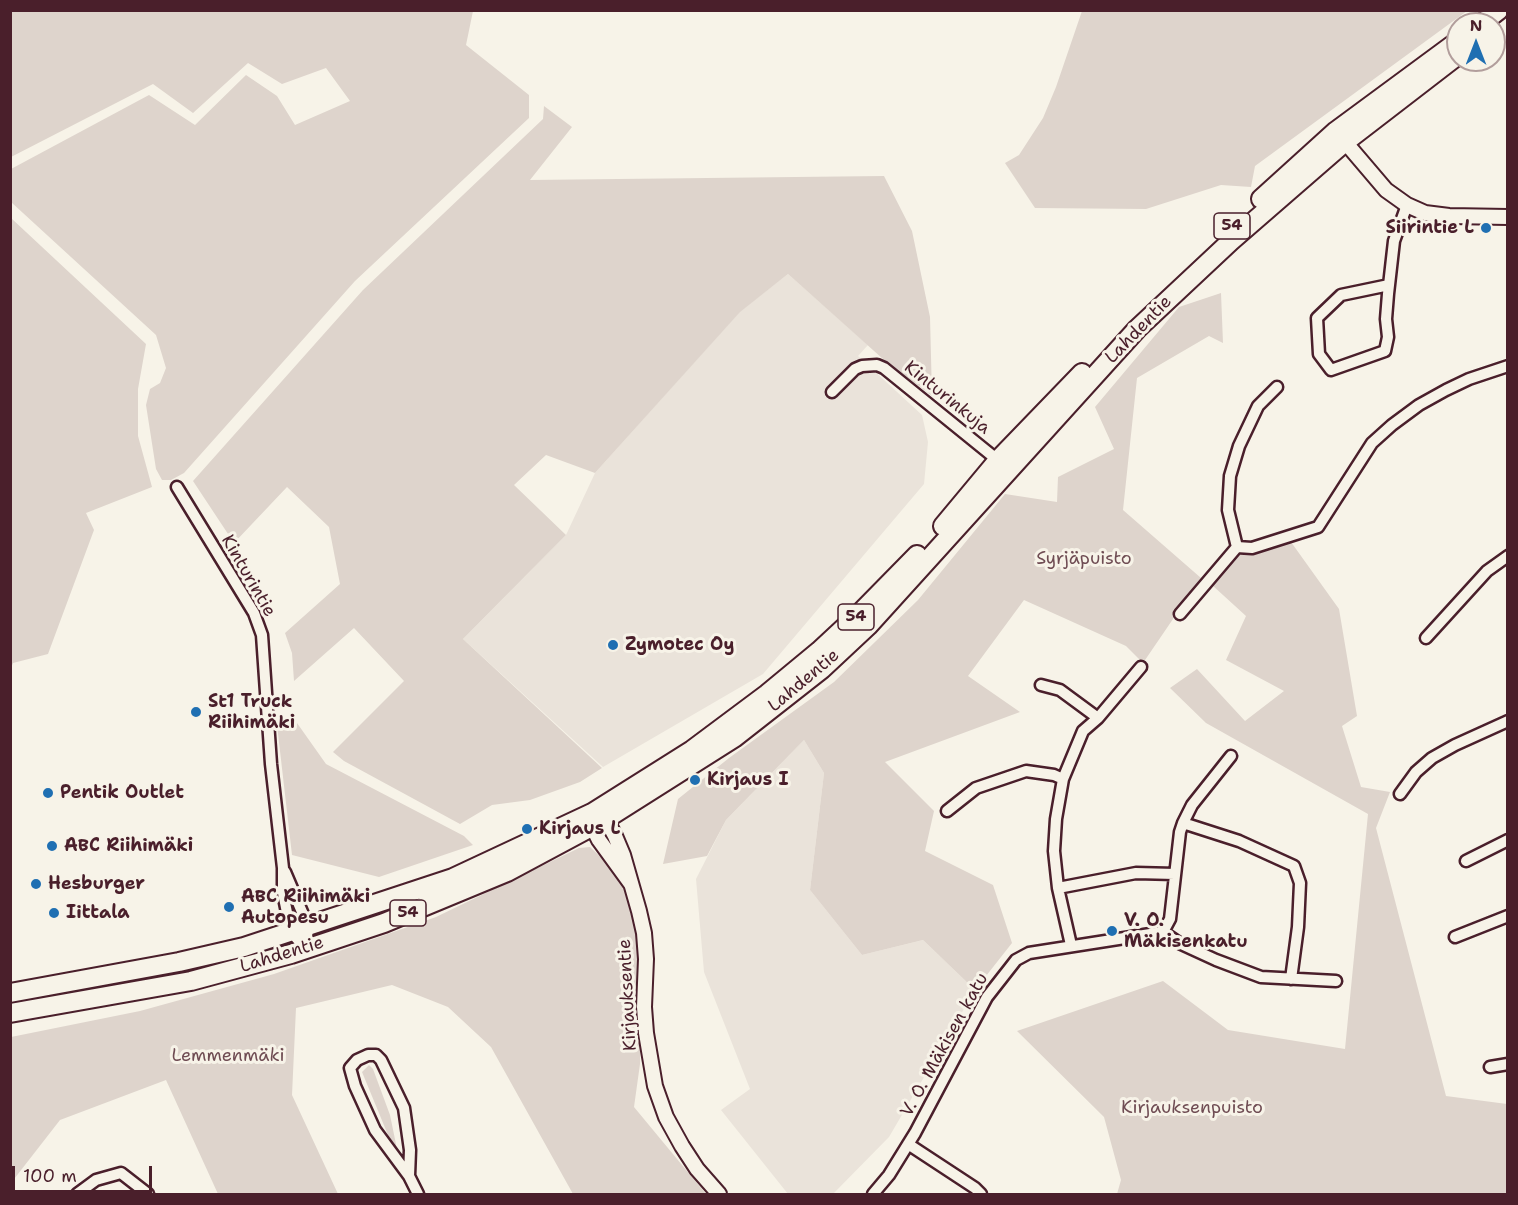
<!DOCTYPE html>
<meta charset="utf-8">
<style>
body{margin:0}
#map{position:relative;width:1518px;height:1205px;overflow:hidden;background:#f7f3e8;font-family:"Shantell Sans",sans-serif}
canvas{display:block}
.frame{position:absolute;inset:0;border:12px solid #4a1f2b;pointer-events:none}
.north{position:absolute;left:1446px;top:12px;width:60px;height:60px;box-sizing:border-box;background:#f7f3e8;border:2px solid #b29e9c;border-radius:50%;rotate:0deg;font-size:16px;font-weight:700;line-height:24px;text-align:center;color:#4a1f2b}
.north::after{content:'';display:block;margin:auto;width:21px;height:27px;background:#1f6fb2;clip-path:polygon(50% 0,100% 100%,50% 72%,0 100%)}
.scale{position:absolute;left:12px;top:1166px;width:140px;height:27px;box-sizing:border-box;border:3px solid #4a1f2b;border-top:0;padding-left:8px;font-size:18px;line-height:21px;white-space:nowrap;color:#4a1f2b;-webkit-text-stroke:4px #f7f3e8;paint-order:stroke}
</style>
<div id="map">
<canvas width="1518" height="1205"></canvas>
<div class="frame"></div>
<div class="north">N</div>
<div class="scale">100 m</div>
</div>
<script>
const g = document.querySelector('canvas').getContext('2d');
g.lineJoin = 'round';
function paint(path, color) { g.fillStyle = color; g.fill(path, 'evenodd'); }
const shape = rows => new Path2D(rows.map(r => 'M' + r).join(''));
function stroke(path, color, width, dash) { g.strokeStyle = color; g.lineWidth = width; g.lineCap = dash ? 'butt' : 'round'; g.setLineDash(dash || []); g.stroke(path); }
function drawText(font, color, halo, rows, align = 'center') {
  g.font = font + ' "Shantell Sans",sans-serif'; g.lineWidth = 6; g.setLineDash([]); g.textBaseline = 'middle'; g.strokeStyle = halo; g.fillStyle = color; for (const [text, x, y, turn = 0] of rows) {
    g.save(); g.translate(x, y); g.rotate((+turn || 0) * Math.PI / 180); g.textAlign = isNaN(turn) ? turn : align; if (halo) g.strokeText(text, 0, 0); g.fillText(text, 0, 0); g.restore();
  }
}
const built = shape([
 [788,274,868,345,858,356,922,415,928,442,924,484,763,674,603,767,463,639,566,535,595,473,740,311],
 [804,740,824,773,810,890,862,955,923,940,975,990,889,1137,833,1194,788,1194,721,1110,750,1089,704,972,696,879,726,820]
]);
const green = shape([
 [11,10,473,11,466,45,529,95,529,118,355,281,184,473,171,480,162,480,156,469,146,405,150,389,160,383,166,368,156,335,11,202,11,169,149,95,195,125,246,75,277,96,295,125,350,101,326,68,282,84,248,63,193,113,153,84,11,157],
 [1082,11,1082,10,1467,11,1255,166,1251,187,1221,185,1146,209,1035,208,1005,163,1019,155,1043,118,1056,87],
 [544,106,572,127,530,180,884,176,912,231,930,317,932,396,883,359,788,274,740,312,595,473,546,455,514,485,566,535,463,639,602,768,580,782,530,800,492,805,460,824,344,761,333,752,404,681,354,628,294,681,292,653,285,633,340,584,329,527,287,487,234,543,193,481,363,290,543,119],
 [11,218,146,344,138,389,138,436,152,487,86,513,94,530,48,654,13,663,11,668],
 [1221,293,1223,343,1209,336,1137,378,1123,510,1201,578,1143,663,1126,646,1024,600,968,676,1020,712,885,762,934,811,925,851,993,885,1012,943,975,990,923,940,862,955,810,890,824,773,804,740,726,820,707,856,663,864,678,799,729,758,834,682,918,600,1005,494,1057,502,1058,477,1114,449,1095,407,1179,307],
 [1291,542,1339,609,1357,716,1342,726,1361,787,1390,792,1376,828,1446,1096,1507,1104,1507,1194,1117,1194,1121,1180,1104,1117,1017,1031,1163,981,1228,1030,1345,1049,1368,814,1206,723,1170,688,1197,669,1245,721,1284,691,1226,660,1246,616,1212,585,1240,550],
 [297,723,326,764,464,836,473,845,379,877,292,855,277,725],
 [590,847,607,863,625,890,638,935,640,959,640,1064,634,1107,706,1194,573,1194,491,1047,448,1007,392,985,296,1008,292,1095,338,1194,218,1194,166,1080,60,1120,11,1183,11,1037,140,1011,274,974,436,917,579,848],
 [369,1065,373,1069,390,1115,397,1149,388,1135,362,1072]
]);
const minor = shape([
 [1389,285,1341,295,1317,318,1319,354,1331,370,1385,351,1388,337,1386,319,1388,294,1394,241,1407,205],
 [832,392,855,369,862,366,877,365,884,368,1000,462],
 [177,487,254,613,262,635,271,764,283,868,283,893,291,932,306,949],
 [1237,547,1252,548,1318,527,1372,443,1392,425,1419,405,1446,390,1469,379,1508,366],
 [1237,547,1228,510,1230,476,1239,446,1258,406,1277,387],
 [1180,614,1237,547],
 [1426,638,1487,571,1508,556],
 [1041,685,1060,690,1098,718],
 [1400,794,1416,772,1432,758,1455,745,1508,721],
 [947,811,976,788,1026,771,1054,775,1063,779],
 [1183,823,1239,841,1294,866,1300,883,1298,927,1291,979],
 [1466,861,1508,840],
 [285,872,308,926,306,949],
 [1058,888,1136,873,1175,874],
 [1163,932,1179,943,1216,960,1261,977,1336,981],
 [1455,937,1508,916],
 [1071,945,1058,888,1054,851,1056,819,1063,779,1083,731,1098,718,1141,667],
 [1490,1067,1508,1064],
 [908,1144,975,1188,981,1194],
 [409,1176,410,1150,404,1108,381,1060,376,1055,368,1055,357,1060,350,1068,355,1086,375,1130,409,1176,418,1194],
 [77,1194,96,1180,121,1173,148,1194],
 [873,1194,889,1175,915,1133,987,997,1016,960,1029,953,1163,932,1170,919,1180,832,1183,823,1192,805,1231,756]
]);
const tertiary = shape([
 [1340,136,1386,190,1407,205,1425,213,1449,216,1508,217],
 [631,884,599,840,592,826,592,813,606,819,615,836,623,855,639,911,644,933,646,959,644,1007,646,1033,655,1086,666,1117,682,1146,697,1169,719,1194]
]);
const primary = shape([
 [1481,24,1499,10],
 [1261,199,1336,131,1458,41],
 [943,526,998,460,1082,373],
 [10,993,179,962,244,947,453,878,592,813,692,750,767,694,819,651,862,611,917,555],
 [10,1013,191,981,291,954,384,923,507,872,606,819,734,738,822,669,868,626,1137,329,1231,241,1345,142,1458,55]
]);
const markers = [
 [1486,228,6,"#1f6fb2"],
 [613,645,6,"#1f6fb2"],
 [196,712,6,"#1f6fb2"],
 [695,780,6,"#1f6fb2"],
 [48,793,6,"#1f6fb2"],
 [527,829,6,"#1f6fb2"],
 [52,846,6,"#1f6fb2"],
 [36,884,6,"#1f6fb2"],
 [229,907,6,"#1f6fb2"],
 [54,913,6,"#1f6fb2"],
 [1112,931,6,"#1f6fb2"]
];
const shields = [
 [1232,226,36],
 [856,617,36],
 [408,913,36]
];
const shieldNames = [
 ["54",1232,226],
 ["54",856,617],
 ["54",408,913]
];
const poiNames = [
 ["Siirintie L",1474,228,"right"],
 ["Zymotec Oy",625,645],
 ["St1 Truck",208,702],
 ["Riihimäki",208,723],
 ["Kirjaus I",707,780],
 ["Pentik Outlet",60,793],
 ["Kirjaus L",539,829],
 ["ABC Riihimäki",64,846],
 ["Hesburger",48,884],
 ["ABC Riihimäki",241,897],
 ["Autopesu",241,918],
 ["Iittala",66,913],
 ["V. O.",1124,921],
 ["Mäkisenkatu",1124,942]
];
const streetNames = [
 ["Lahdentie",1139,330,-46],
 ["Kinturinkuja",947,398,39],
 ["Kinturintie",248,576,60],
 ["Lahdentie",804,681,-40],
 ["Lahdentie",282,955,-17],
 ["Kirjauksentie",628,995,-93],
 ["V. O. Mäkisen katu",945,1045,-61]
];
const parkNames = [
 ["Syrjäpuisto",1084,559],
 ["Lemmenmäki",228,1056],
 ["Kirjauksenpuisto",1192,1108]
];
paint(built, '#eae3da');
paint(green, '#ded4cc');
stroke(minor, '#4a1f2b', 15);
stroke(tertiary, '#4a1f2b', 18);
stroke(primary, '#4a1f2b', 22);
stroke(minor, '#f7f3e8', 10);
stroke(tertiary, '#f7f3e8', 14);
stroke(primary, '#f7f3e8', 18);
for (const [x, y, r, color] of markers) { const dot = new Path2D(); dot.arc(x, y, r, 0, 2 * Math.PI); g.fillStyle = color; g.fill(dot); stroke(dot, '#f7f3e8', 2); }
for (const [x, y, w] of shields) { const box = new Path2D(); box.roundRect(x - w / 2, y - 13, w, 26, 4.5); g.fillStyle = '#f7f3e8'; g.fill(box); stroke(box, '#4a1f2b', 1.5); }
drawText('bold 16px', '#4a1f2b', null, shieldNames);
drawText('bold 18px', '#4a1f2b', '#f7f3e8', poiNames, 'left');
drawText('18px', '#4a1f2b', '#f7f3e8', streetNames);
drawText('18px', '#6f4c53', '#f7f3e8', parkNames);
</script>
